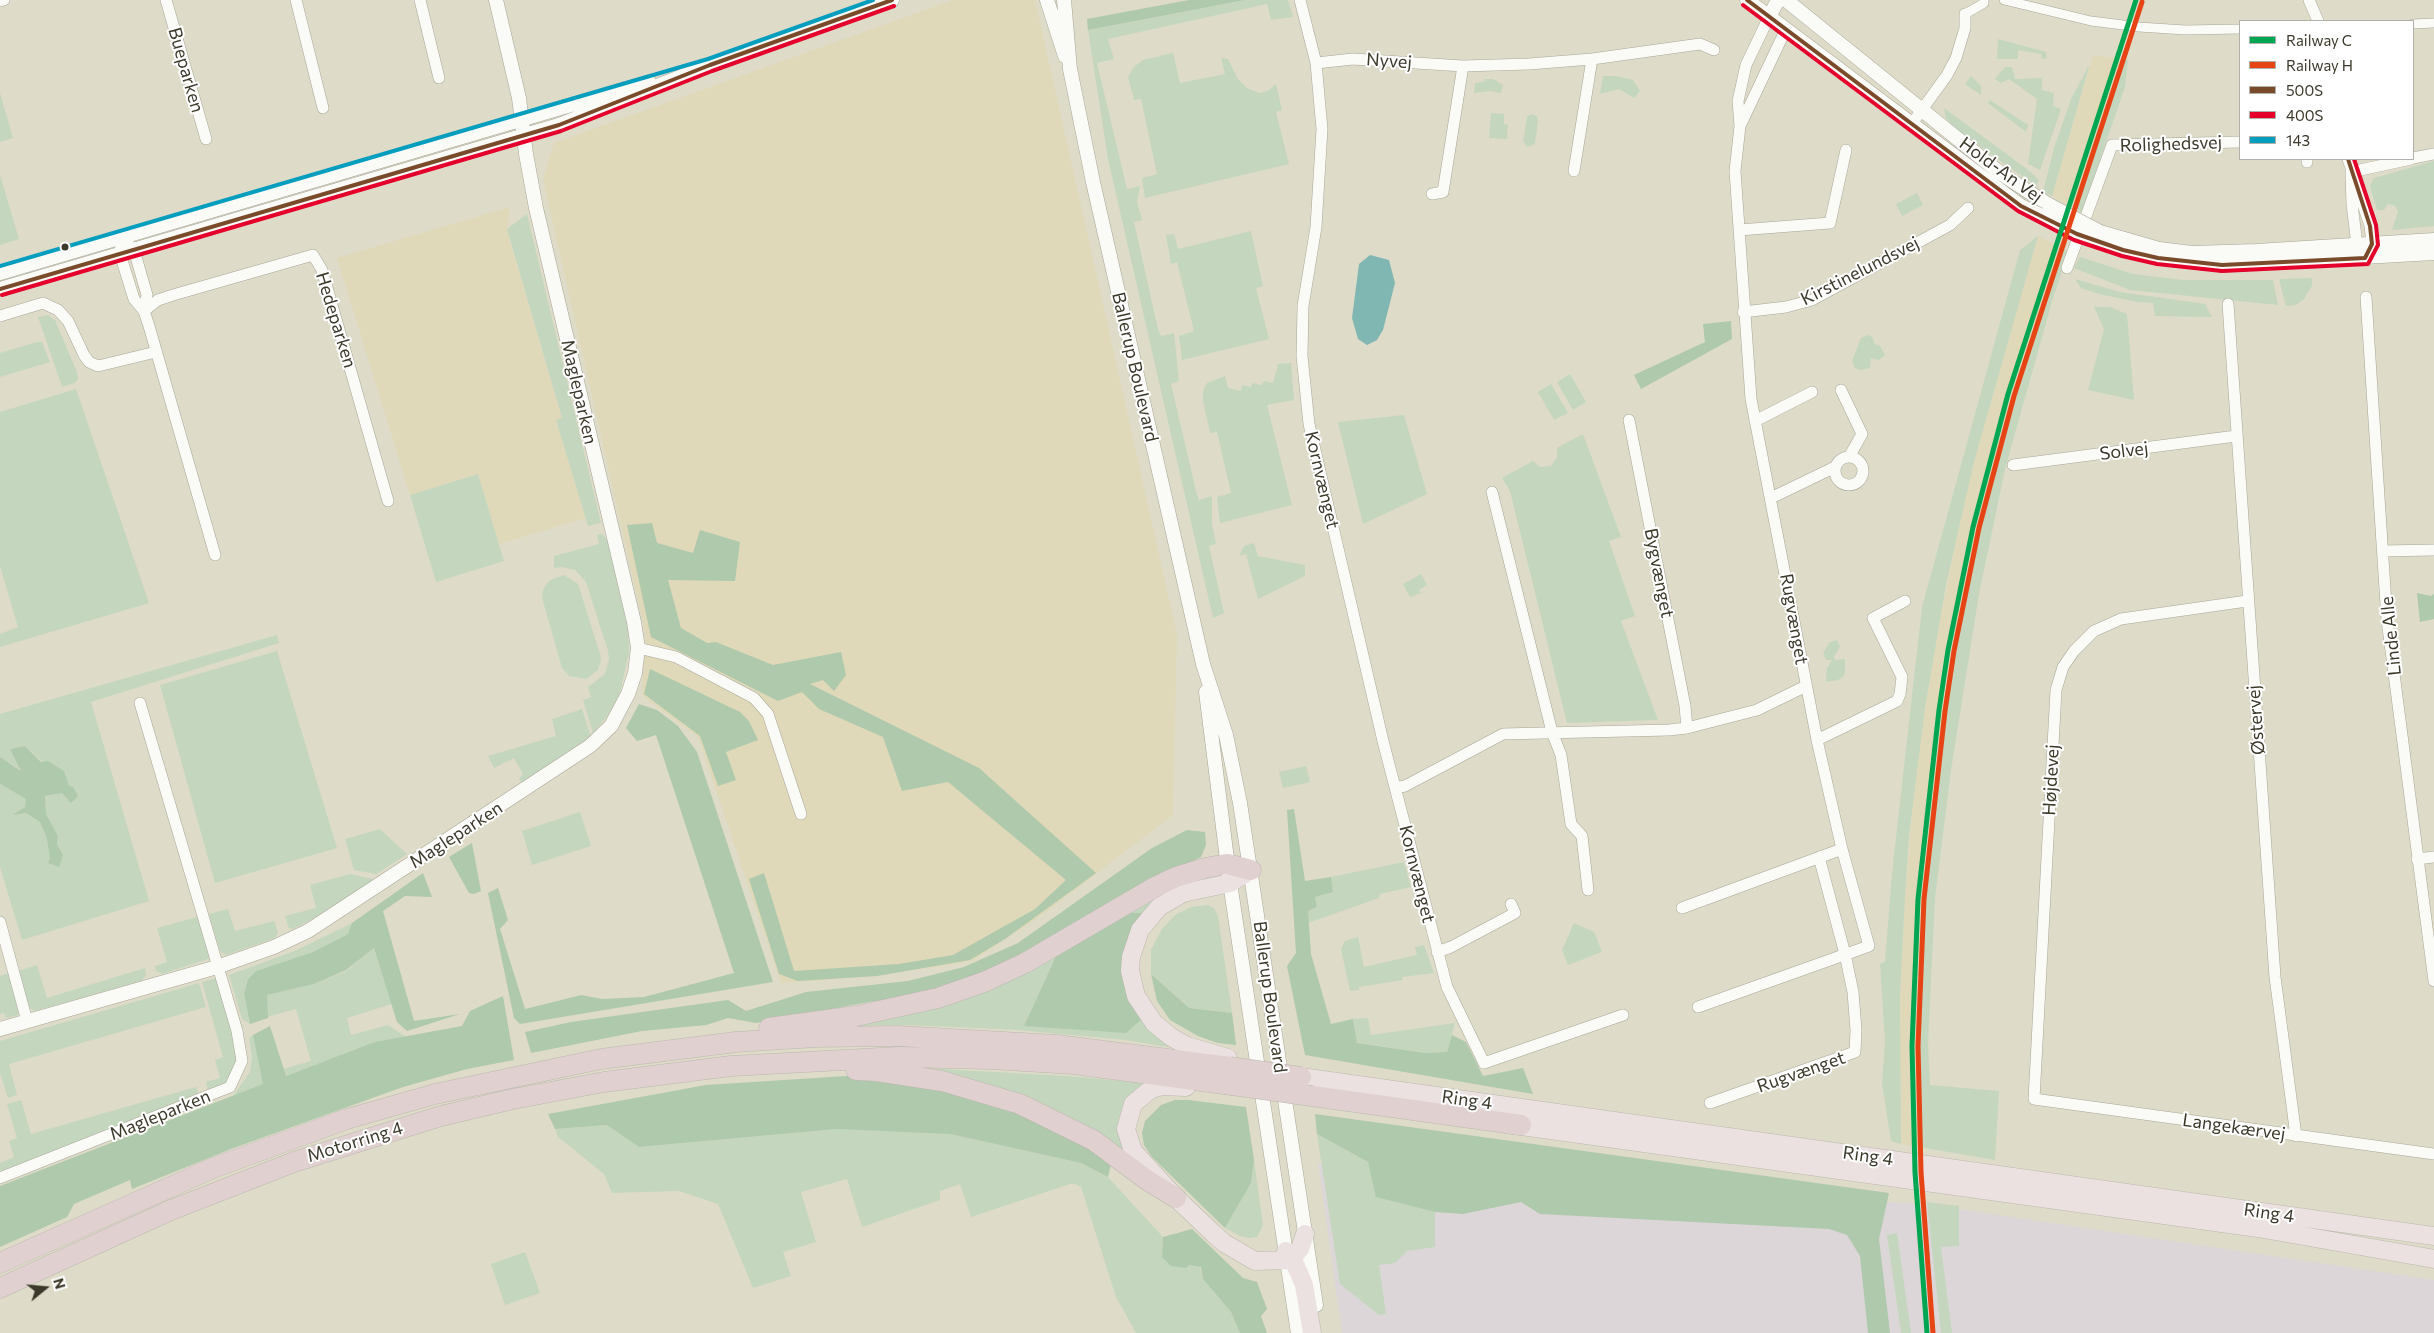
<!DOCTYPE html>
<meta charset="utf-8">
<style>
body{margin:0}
#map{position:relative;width:2434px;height:1333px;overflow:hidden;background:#dedbc8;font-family:Commissioner,sans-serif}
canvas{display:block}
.legend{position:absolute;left:2239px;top:20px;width:175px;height:140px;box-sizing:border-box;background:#fff;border:1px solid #b1b0aa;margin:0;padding:6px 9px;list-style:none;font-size:15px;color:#3c392b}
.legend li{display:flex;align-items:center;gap:10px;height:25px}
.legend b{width:25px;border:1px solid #b1b0aa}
.north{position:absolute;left:20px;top:1263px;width:50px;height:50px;-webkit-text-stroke:4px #fff;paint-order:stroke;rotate:73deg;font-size:14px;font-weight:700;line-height:20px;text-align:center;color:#3c392b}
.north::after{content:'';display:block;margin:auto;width:18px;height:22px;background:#3c392b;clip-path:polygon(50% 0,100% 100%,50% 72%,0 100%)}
</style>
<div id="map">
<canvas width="2434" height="1333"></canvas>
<ul class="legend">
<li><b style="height:6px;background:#00a651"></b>Railway C</li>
<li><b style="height:6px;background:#e64415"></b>Railway H</li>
<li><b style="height:6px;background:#7a4b2a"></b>500S</li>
<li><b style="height:6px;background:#e4002b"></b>400S</li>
<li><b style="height:6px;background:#069ebe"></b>143</li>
</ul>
<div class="north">N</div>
</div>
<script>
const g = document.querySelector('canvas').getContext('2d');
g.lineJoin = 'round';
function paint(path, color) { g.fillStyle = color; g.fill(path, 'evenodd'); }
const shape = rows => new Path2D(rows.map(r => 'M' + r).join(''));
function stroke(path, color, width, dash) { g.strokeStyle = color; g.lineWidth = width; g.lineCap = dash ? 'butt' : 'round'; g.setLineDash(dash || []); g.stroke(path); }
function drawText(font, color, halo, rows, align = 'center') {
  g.font = font + ' Commissioner,sans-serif'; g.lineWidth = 4; g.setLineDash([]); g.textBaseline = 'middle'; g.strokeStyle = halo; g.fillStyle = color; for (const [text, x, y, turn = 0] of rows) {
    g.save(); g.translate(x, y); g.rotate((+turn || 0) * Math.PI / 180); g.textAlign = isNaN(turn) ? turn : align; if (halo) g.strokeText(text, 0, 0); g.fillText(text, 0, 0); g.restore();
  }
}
const commercial = shape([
 [1318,1163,1931,1205,2434,1280,2434,1333,1342,1333]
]);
const built = shape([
 [953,0,1035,0,1177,635,1173,815,1042,915,972,961,877,976,781,983,698,737,642,696,645,631,543,179,554,143],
 [2093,55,2124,59,2076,209,2052,196],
 [510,207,507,229,509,238,562,418,556,420,586,518,499,544,478,475,410,495,337,258],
 [2038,236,2060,247,1995,468,1955,651,1938,771,1924,899,1918,1046,1919,1147,1901,1144,1899,1085,1900,997,1905,898,1916,768,1934,647,1960,523,1974,462]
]);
const green = shape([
 [1245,0,1288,0,1293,17,1271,20,1267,4,1108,39,1114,59,1097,63,1127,189,1140,186,1137,202,1142,220,1134,222,1158,329,1161,336,1174,333,1179,381,1171,384,1196,491,1199,500,1212,496,1212,524,1216,544,1209,546,1224,613,1213,618,1108,159,1088,30],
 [1998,39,2046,52,2047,58,2042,59,2041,54,2018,50,2018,59,1997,59],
 [1173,53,1180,83,1225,74,1221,58,1228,59,1238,79,1247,88,1259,93,1268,91,1276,84,1282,110,1276,112,1289,164,1145,198,1142,178,1157,174,1141,99,1134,100,1128,77,1134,67,1143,60],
 [2124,59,2128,60,2125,87,2082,212,2076,209],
 [2005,67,2012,67,2015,79,2042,78,2042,90,2054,93,2053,106,2061,109,2040,170,2028,164,2037,99,2009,79,2001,83,1995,79],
 [2088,67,2089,67,2052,196,2043,192,2054,148,2071,99],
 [1603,76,1616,76,1633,80,1640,91,1634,98,1619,89,1600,94],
 [1971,76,1981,86,1981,95,1965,84],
 [1485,79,1493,79,1503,85,1501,93,1490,91,1474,93,1475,83,1484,82],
 [0,93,13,138,0,142],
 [1990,100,2028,125,2026,132,1988,103],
 [1944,108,2027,169,2039,180,2036,186,1954,128,1946,118],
 [1491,113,1504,114,1504,124,1508,125,1507,139,1489,138],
 [1531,114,1537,116,1538,120,1535,144,1527,147,1523,141,1527,117],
 [2434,161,2434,226,2392,230,2398,212,2395,206,2388,204,2384,210,2377,210,2370,186,2374,178],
 [0,175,19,239,0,245],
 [1917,193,1923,205,1902,216,1896,204],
 [527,214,601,523,588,526,556,420,562,418,507,229],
 [1251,231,1263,286,1256,288,1269,339,1182,360,1179,336,1194,331,1177,262,1171,264,1166,235,1174,234,1178,249],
 [2038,236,1974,462,1946,585,1925,708,1909,836,1905,898,1900,997,1901,1144,1891,1141,1882,1083,1885,1042,1880,964,1885,962,1892,873,1922,607,2020,250],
 [2060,247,2069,251,2053,298,2005,469,1979,594,1951,770,1935,898,1928,1044,1930,1085,1999,1091,1995,1160,1919,1147,1918,1046,1924,899,1946,712,1967,590,1995,468],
 [2080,257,2133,274,2183,280,2273,280,2278,305,2130,290,2074,268],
 [2312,278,2312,286,2304,299,2296,305,2286,306,2279,279],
 [2075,279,2120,292,2205,304,2212,317,2155,316,2153,303,2137,302,2099,294,2081,288],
 [2094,307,2110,307,2127,314,2134,400,2088,390,2104,329],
 [48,315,55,320,77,372,78,379,75,383,62,387,38,317],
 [1867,335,1872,337,1875,344,1880,346,1885,355,1879,360,1871,358,1870,368,1860,370,1855,368,1852,361,1861,338],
 [37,342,42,342,50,362,0,377,0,353],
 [1291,363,1294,400,1267,405,1292,505,1220,523,1217,497,1231,493,1217,432,1210,433,1203,401,1203,391,1207,383,1225,376,1228,388,1241,391,1242,385,1251,387,1252,383,1262,385,1264,381,1273,383,1278,364],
 [1570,374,1586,402,1573,410,1557,382],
 [1551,384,1568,413,1554,420,1538,392],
 [76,389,149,603,0,647,0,634,18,627,0,566,0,412],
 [1404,415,1427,494,1363,524,1338,422],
 [1583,434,1621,537,1609,541,1635,616,1621,621,1658,720,1567,723,1510,491,1502,478,1533,461,1540,467,1551,466,1557,457,1557,448],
 [478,474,504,561,436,582,410,495],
 [602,534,608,541,619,589,628,630,629,652,620,693,609,714,593,733,583,700,591,697,588,687,605,674,609,659,608,651,586,582,575,570,562,567,554,568,554,556,599,544,597,535],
 [1254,543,1258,556,1305,565,1305,576,1258,599,1246,554,1239,556,1244,546],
 [1421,574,1427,585,1419,590,1421,593,1410,597,1403,584],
 [564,575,578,584,600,654,601,660,598,670,586,679,569,676,562,668,543,601,542,593,545,586,550,580],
 [277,635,279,643,91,702,149,901,22,940,0,867,0,784,26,799,26,806,13,814,26,813,40,822,47,839,63,855,57,844,58,836,46,814,45,796,62,793,69,786,25,746,11,749,22,771,0,757,0,714],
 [1837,640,1840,647,1834,657,1835,660,1845,659,1845,671,1844,676,1838,680,1826,682,1827,668,1832,660,1826,660,1823,653,1830,642],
 [277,651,337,848,215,883,160,685],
 [582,709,591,737,522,782,519,779,523,774,514,758,494,768,488,756,556,736,552,719],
 [1306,766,1310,782,1283,788,1279,772],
 [580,812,591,846,532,865,522,831],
 [380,829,407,854,376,874,354,870,345,839],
 [1404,862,1411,887,1380,894,1379,898,1308,923,1308,911,1317,907,1315,897,1333,892,1331,877],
 [350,874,376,880,320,915,293,929,289,928,285,916,316,908,310,885],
 [1203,876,1204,880,1152,903,1142,913,1123,912],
 [1208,905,1214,908,1218,916,1232,1013,1189,1008,1151,974,1151,950,1162,929,1175,915,1191,907],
 [228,909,235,931,274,921,278,932,275,938,226,955,220,951,209,914],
 [201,916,211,953,208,959,162,974,156,971,155,966,167,962,157,928],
 [352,923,348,934,313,952,256,971,248,979,244,992,250,1024,242,1019,229,975,297,950],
 [1574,923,1594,932,1602,952,1568,965,1562,950],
 [1358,937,1364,967,1417,955,1415,947,1424,945,1434,973,1402,977,1403,980,1359,987,1359,990,1350,991,1341,949,1345,941],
 [374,948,392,1004,347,1018,351,1035,388,1025,406,1037,375,1043,286,1076,283,1069,311,1061,296,1009,267,1017,266,995,314,984,346,971],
 [1056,956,1024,1026,1144,1017,1169,1040,1168,1047,1125,1040,1018,1030,910,1025,859,1026,860,1021],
 [37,965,47,998,145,968,146,975,142,981,35,1011,29,1008,18,971],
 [9,973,20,1011,18,1015,6,1018,4,1013,0,1014,0,976],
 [219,977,240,1061,224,1087,212,1091,208,1090,206,1082,220,1078,215,1060,223,1057,202,982],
 [199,983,206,1007,9,1064,17,1095,8,1098,0,1073,0,1041],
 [1368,1018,1371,1035,1455,1023,1447,1052,1425,1053,1357,1043,1353,1019],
 [253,1035,264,1084,233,1096,250,1072,252,1057,249,1038],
 [924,1068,1068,1076,1145,1083,1127,1101,1119,1118,1118,1127,1130,1158,924,1073],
 [196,1087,199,1094,6,1173,0,1170,0,1163,14,1157,9,1141,17,1138,7,1104,21,1100,31,1134],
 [607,1125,639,1147,837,1129,914,1131,950,1134,1081,1163,1108,1177,1163,1237,1162,1257,1200,1267,1203,1279,1231,1312,1240,1333,1136,1333,1116,1297,1081,1187,1075,1184,1070,1184,971,1217,960,1184,940,1191,940,1200,862,1227,847,1179,801,1192,816,1242,783,1252,791,1276,753,1288,718,1204,679,1191,612,1193,604,1174,558,1137,555,1129],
 [1317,1134,1368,1162,1377,1197,1435,1212,1435,1247,1407,1251,1395,1263,1379,1265,1386,1314,1379,1315,1340,1284],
 [1254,1160,1263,1225,1257,1237,1249,1238,1240,1236,1225,1228,1251,1183],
 [1927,1202,1959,1206,1959,1246,1941,1247,1952,1333,1941,1333],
 [1897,1233,1911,1333,1901,1333,1887,1235],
 [525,1252,540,1293,505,1305,491,1264]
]);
const forest = shape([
 [1189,0,1245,0,1088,30,1087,19],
 [1731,321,1732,339,1641,389,1634,375,1705,342,1703,324],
 [652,523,657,543,693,553,700,530,740,542,735,581,668,580,681,628,707,643,716,642,773,665,841,652,846,675,834,691,823,680,810,684,979,768,1096,873,1005,939,970,960,877,976,798,981,779,974,749,879,764,873,794,971,899,964,953,955,1035,909,1066,880,948,782,902,791,883,737,819,709,802,692,778,701,651,637,627,525],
 [2417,593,2431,596,2434,594,2434,619,2420,622],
 [650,669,740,712,749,721,758,740,726,752,736,780,718,786,700,736,644,694],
 [639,704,657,710,678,726,697,752,773,982,520,1024,514,1018,488,893,498,888,508,920,500,929,525,1009,581,995,602,999,644,997,734,973,656,735,637,741,626,728],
 [25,746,41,762,48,761,64,771,69,786,73,787,78,796,71,803,62,793,45,796,46,814,58,836,57,844,63,855,59,867,48,863,50,858,47,839,40,822,26,813,12,815,25,807,26,799,0,784,0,757,21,771,10,749],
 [1294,809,1305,881,1331,877,1333,892,1315,897,1317,907,1308,911,1311,954,1331,1024,1353,1019,1357,1043,1425,1053,1447,1052,1452,1035,1466,1042,1483,1076,1523,1068,1533,1094,1305,1055,1287,966,1296,953,1287,810],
 [1187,830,1205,832,1206,845,1201,857,1152,880,1038,950,922,998,874,1001,756,1023,728,1018,706,1025,642,1031,531,1053,525,1032,571,1022,728,1000,746,1011,806,992,908,981,964,967,1018,943,1152,848],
 [472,843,481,891,474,894,469,893,449,857],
 [423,873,432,897,405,896,383,911,414,1021,460,1014,407,1031,397,1022,374,948,346,970,314,984,267,995,268,1018,250,1024,244,993,248,979,256,971,313,952,348,934,352,923],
 [1123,912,1142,913,1132,932,1144,1017,1126,1033,1024,1026,1056,956],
 [1151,974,1189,1008,1232,1013,1236,1045,1218,1043,1198,1036,1170,1020,1157,1001],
 [503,996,514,1060,467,1069,403,1087,231,1149,132,1189,130,1180,74,1204,67,1217,0,1247,0,1186,263,1084,253,1035,270,1026,286,1076,375,1042,462,1026,470,1011],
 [862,1075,976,1097,1017,1110,1112,1159,1108,1177,1081,1163,950,1134,837,1129,639,1147,607,1125,555,1129,548,1114,706,1085],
 [1175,1100,1188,1100,1246,1107,1254,1160,1251,1183,1225,1228,1152,1157,1144,1145,1142,1133,1145,1121,1161,1105],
 [1315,1114,1889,1193,1879,1239,1890,1333,1868,1333,1860,1256,1847,1235,1829,1229,1540,1214,1521,1202,1463,1214,1435,1212,1376,1197,1368,1162,1317,1134],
 [1192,1229,1243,1278,1257,1282,1267,1309,1261,1316,1267,1333,1240,1333,1231,1312,1203,1279,1201,1267,1189,1265,1186,1268,1171,1266,1162,1257,1163,1237]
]);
const water = shape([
 [1370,255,1389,260,1395,283,1383,330,1377,340,1367,345,1358,339,1352,318,1359,264]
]);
const pedestrian = shape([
 [2004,0,2091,21,2139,27,2185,30,2240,29],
 [1965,14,1984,3,1984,0],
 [2413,24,2434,23]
]);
const minor = shape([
 [166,0,206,139],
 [296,0,323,108],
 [420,0,439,78],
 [1300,0,1316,63,1322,129,1316,227,1303,306,1302,356,1309,424,1383,741,1447,987,1484,1063,1623,1015],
 [2309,0,2318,21],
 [0,1,4,0],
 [1316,63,1353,59,1463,66,1529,64,1592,59,1700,44,1714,50],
 [1741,124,1786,29],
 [1911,125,1947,75,1956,58,1965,28,1965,14],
 [2413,158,2434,154],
 [2348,159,2370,226,2372,244,2369,250],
 [2307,162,2307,159],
 [1574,171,1592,59],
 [2351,172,2352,204,2357,245,2361,251],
 [2351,172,2411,159],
 [1432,194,1443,192,1463,66],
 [1739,230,1830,223,1846,150],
 [128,244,134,250,147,295,144,311],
 [121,246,120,254,134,299,144,311,149,326,215,555],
 [2067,268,2112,145,2240,142],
 [2366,297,2387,620,2434,981],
 [2228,304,2275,977,2296,1136],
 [144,311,158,300,173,295,313,255,322,270,388,501],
 [1743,312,1786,307,1812,300,1950,225,1968,208],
 [0,316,43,303,58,310,68,321,84,355,89,362,98,366,156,352],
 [1841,390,1862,434,1849,457],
 [1629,420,1685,706,1687,728],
 [1755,421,1812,392],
 '1835 471a14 14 0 1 1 28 0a14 14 0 1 1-28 0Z',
 [2013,465,2236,436],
 [1492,492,1552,732,1561,755,1571,824,1582,836,1588,890],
 [1771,498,1835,467],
 [2383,551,2434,550],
 [2247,601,2121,619,2094,631,2074,651,2063,667,2056,690,2034,1099,2434,1154],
 [638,648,676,657,754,698,768,714,801,814],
 [1817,740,1897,701,1900,694,1902,677,1873,618,1905,601],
 [1395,788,1405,786,1503,734,1669,730,1687,728,1757,710,1806,686],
 [2417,859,2434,857],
 [1682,908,1842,849],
 [0,922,27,1021],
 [1437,952,1451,947,1515,913,1511,904],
 [1698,1007,1869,946,1842,849,1817,740,1751,399,1735,171,1740,126,1738,101,1746,65,1769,17],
 [1710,1103,1855,1052,1856,1030,1853,992,1845,954,1819,857],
 [0,1178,230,1087,242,1061,237,1031,140,703]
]);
const tertiary = shape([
 [1047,0,1065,56],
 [1064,0,1070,69,1093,182,1203,664,1226,735,1240,803,1316,1305],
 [1747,0,2021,206],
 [1786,0,2000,173,2049,205],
 [1769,17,1778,0],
 [2100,232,2159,249,2192,253,2256,251,2434,240],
 [2097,241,2158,258,2222,265,2434,253],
 [0,273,649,82],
 [0,289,559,125,710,65,892,0],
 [1206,692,1230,883,1298,1333],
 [0,1029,217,967,274,947,308,931,590,746,611,726,628,694,635,673,638,648,634,622,536,208,526,154,519,98,496,0]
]);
const primary = shape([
 [1228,1058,1187,1046,1171,1037,1154,1023,1136,996,1130,971,1131,957,1140,930,1159,907,1183,893,1230,883,1251,870],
 [1301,1077,2434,1236],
 [1186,1087,1162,1086,1151,1089,1133,1104,1126,1129,1133,1151,1176,1198,1214,1234,1224,1243,1255,1261,1290,1260,1300,1249,1305,1234],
 [1507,1124,2258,1228,2434,1259],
 [1286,1251,1293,1259,1304,1285,1312,1333]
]);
const motorway = shape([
 [769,1028,856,1016,938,998,984,982,1025,963,1155,887,1176,877,1205,868,1227,864,1251,870],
 [856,1070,876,1071,942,1081,1020,1104,1093,1140,1147,1180,1176,1198],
 [1312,1096,1521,1125],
 [0,1263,213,1168,347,1119,435,1094,601,1059,736,1042,816,1037,898,1036,1057,1045,1230,1067],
 [0,1288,171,1210,294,1162,441,1116,513,1099,604,1082,731,1066,899,1057,990,1059,1074,1064,1232,1085]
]);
const tertiaryBridge = shape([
 [2049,205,2100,232],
 [2021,206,2097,241]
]);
const motorwayBridge = shape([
 [1230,1067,1301,1077],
 [1232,1085,1312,1096]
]);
const bus1 = shape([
 [1747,0,2021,206,2077,234,2123,250,2158,258,2222,265,2365,258,2372,244,2370,226,2348,159],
 [0,289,559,125,710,65,892,0]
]);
const bus2 = shape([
 [1743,5,2018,211,2074,240,2122,256,2157,264,2222,271,2368,264,2378,245,2376,225,2354,159],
 [2,295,561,131,712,71,894,6]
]);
const bus3 = shape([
 [0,266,708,59,873,0]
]);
const rail1 = shape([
 [1927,1333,1915,1172,1912,1046,1918,899,1939,710,1948,650,1973,527,2008,394,2136,0]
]);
const rail2 = shape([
 [1933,1333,1921,1172,1918,1046,1924,899,1945,711,1954,651,1979,528,2014,396,2142,2]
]);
const markers = [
 [65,247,4.5,"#3c392b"]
];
const streetNames = [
 ["Nyvej",1389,61,4],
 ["Bueparken",186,70,74],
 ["Rolighedsvej",2171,144,-2],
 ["Hold-An Vej",2001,170,36],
 ["Kirstinelundsvej",1860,271,-27],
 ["Hedeparken",336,320,73],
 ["Ballerup Boulevard",1135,367,77],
 ["Magleparken",579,392,77],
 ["Solvej",2124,451,-7],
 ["Kornvænget",1322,480,77],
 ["Bygvænget",1659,573,79],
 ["Rugvænget",1794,619,80],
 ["Linde Alle",2391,636,-96],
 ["Østervej",2256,720,-94],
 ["Højdevej",2051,780,-87],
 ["Magleparken",456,835,-33],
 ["Kornvænget",1417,874,76],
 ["Ballerup Boulevard",1270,997,82],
 ["Rugvænget",1801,1072,-19],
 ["Ring 4",1467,1100,8],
 ["Magleparken",160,1115,-22],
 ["Langekærvej",2234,1127,8],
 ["Motorring 4",355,1142,-17],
 ["Ring 4",1868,1156,8],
 ["Ring 4",2269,1213,8]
];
paint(commercial, '#dcd6d8');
paint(built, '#dfd9ba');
paint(green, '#c4d7be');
paint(forest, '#aec9ab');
paint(water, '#80b7b2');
stroke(pedestrian, '#a8a696', 10);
stroke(minor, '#a8a696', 12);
stroke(tertiary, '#a8a696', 15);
stroke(primary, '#bab8ae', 19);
stroke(motorway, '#bab8ae', 21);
stroke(pedestrian, '#fafaf7', 9);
stroke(minor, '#fafaf7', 11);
stroke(tertiary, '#fafaf7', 14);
stroke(primary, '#ebe1e0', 18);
stroke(motorway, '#e0d0d0', 20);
stroke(tertiaryBridge, '#a8a696', 15, []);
stroke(motorwayBridge, '#bab8ae', 21, []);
stroke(tertiaryBridge, '#fafaf7', 14);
stroke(motorwayBridge, '#e0d0d0', 20);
stroke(bus1, '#7a4b2a', 4);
stroke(bus2, '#e4002b', 4);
stroke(bus3, '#069ebe', 4);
stroke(rail1, '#00a651', 5);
stroke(rail2, '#e64415', 5);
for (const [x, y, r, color] of markers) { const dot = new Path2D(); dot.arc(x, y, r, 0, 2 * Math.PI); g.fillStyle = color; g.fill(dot); stroke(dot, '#fff', 2); }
drawText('18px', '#3c392b', '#fff', streetNames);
</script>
